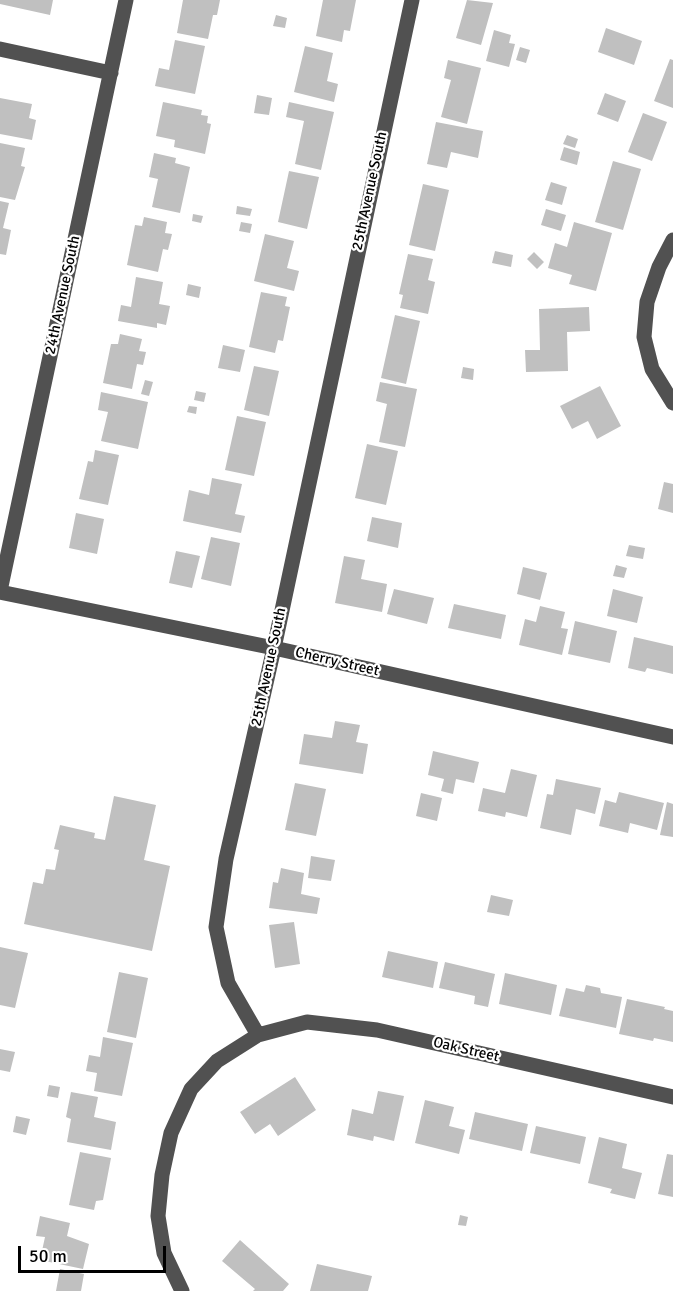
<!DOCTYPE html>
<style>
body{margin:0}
#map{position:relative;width:673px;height:1291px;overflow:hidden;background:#fff;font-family:Signika,sans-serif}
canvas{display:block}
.scale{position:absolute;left:18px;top:1246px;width:148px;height:27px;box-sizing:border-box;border:3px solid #000;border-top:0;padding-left:8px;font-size:18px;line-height:21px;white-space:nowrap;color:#000;-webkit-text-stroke:4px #fff;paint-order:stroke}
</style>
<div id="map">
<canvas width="673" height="1291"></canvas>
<div class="scale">50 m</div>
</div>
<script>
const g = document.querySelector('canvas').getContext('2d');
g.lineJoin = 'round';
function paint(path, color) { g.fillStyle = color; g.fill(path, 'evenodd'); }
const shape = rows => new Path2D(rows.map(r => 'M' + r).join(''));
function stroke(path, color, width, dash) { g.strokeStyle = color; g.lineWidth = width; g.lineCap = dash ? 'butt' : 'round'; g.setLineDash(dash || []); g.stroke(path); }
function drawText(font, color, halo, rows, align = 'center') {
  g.font = font + ' Signika,sans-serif'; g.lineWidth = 4.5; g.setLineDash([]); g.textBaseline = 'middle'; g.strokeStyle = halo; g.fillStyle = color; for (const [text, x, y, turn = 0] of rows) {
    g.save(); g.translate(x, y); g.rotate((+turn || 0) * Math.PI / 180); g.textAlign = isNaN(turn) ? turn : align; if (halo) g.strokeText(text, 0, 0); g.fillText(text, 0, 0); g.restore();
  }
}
const building = shape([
 [0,0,53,0,50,15,0,4],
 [183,0,220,0,217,15,213,15,208,39,177,33],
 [323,0,356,0,350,31,344,30,342,42,316,36],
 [467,0,493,3,481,45,456,38],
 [276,15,287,18,285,28,273,26],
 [606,28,642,41,634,65,598,52],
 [494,30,511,35,509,43,515,44,509,67,486,61],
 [175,40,205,46,195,94,155,86,159,68,169,70],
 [305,46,333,53,327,81,338,84,334,102,294,92],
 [520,47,530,50,526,63,516,60],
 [670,59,673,60,673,108,654,101],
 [448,60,481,68,467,124,441,117,451,80,444,78],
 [605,93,626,101,618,122,597,114],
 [257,95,272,98,269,115,254,113],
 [0,98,32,104,29,118,36,120,32,140,0,134],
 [163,102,202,110,201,115,208,116,207,123,211,124,205,154,174,147,175,140,156,136],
 [289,102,334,112,321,170,295,164,304,121,286,117],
 [643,113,667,122,652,161,628,152],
 [436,122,483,131,478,158,451,152,447,168,427,164],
 [567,135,578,139,575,148,563,144],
 [0,143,25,148,21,166,25,167,15,200,0,197],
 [564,147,580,152,577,165,560,160],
 [154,153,176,158,175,163,190,167,180,213,152,207,158,179,149,177],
 [613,161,641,169,623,230,595,222],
 [289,171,319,177,307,229,278,222],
 [551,182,567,187,562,205,545,200],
 [423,184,449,190,435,251,409,245],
 [0,201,9,203,3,228,11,230,6,255,0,254],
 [237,206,252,209,250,216,236,214],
 [546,209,566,215,561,231,541,225],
 [193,214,203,216,201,223,192,221],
 [144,217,167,222,165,233,172,234,168,250,163,249,158,272,127,265,135,225,142,226],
 [241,222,252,224,250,233,239,231],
 [574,222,612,233,596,291,569,284,572,275,548,268,555,243,567,247],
 [265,234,294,241,287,268,299,271,294,291,254,281],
 [495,251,513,255,511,267,492,263],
 [534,252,544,262,537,269,527,259],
 [408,254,433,259,428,280,435,282,428,314,400,308,403,295,399,294],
 [136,277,163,282,159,304,170,306,166,325,157,323,157,328,118,321,121,305,131,307],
 [188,284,201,287,199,298,186,295],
 [261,292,287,297,285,306,290,307,283,341,278,340,275,353,249,347],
 [589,307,590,331,567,332,568,371,526,372,525,350,540,350,539,309],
 [395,315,420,321,406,384,381,378],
 [120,334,142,339,139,351,146,352,143,365,137,364,132,389,103,383,111,344,118,344],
 [223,345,245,350,240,372,218,368],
 [254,366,279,371,269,416,244,410],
 [463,367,474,369,473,380,461,378],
 [145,380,153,382,149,396,141,394],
 [380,382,417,389,405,447,379,442,387,404,376,401],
 [600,386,621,426,597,439,588,421,572,429,560,406],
 [196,391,206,393,204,402,194,400],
 [101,392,148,402,138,449,101,441,108,412,98,410],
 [189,406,197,407,196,414,187,412],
 [237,416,266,422,254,476,225,470],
 [367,444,398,451,386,505,355,498],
 [95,450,119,455,108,505,79,499,88,461,93,462],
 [212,478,242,484,235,514,245,516,241,533,183,521,189,490,209,495],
 [664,482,673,484,673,513,658,509],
 [76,513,104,519,97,554,69,548],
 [372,517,402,523,398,548,367,541],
 [211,537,240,543,231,586,201,579],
 [629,545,645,548,643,559,626,556],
 [176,551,200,556,192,588,169,583],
 [344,556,365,560,361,579,387,584,382,612,335,603],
 [616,565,627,568,624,578,613,576],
 [523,567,547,573,540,600,517,594],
 [394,589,434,598,427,624,387,614],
 [613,589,643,597,637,623,607,616],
 [454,604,506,615,501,639,448,628],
 [540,606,565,612,561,628,568,629,562,655,519,645,525,619,536,622],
 [575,621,617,631,610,663,568,654],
 [634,637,673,646,673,674,647,668,645,672,628,668],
 [335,721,360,725,356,742,368,744,363,774,299,764,304,734,332,738],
 [433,751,479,762,474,783,456,779,453,794,441,791,444,779,428,775],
 [511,769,537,775,527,817,506,812,505,817,478,811,483,788,505,793],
 [556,779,601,788,595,814,576,809,571,835,540,828,547,794,553,795],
 [295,783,326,789,316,836,285,830],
 [619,792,664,803,657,830,630,823,628,833,599,826,605,800,616,803],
 [421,793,442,798,437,821,416,816],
 [114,796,156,805,144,860,170,866,152,951,24,924,33,882,43,884,46,869,55,870,59,850,54,849,60,825,95,833,94,838,105,840],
 [667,802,673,804,673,837,660,835],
 [311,856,335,860,331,881,308,878],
 [281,868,304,873,301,894,320,898,317,914,269,908,273,882,278,883],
 [491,895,513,900,509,916,487,912],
 [294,922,300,964,275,968,269,925],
 [0,947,28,953,15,1008,0,1005],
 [388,951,438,962,433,988,382,977],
 [445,962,495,974,488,1007,474,1004,475,996,439,988],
 [119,972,148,978,136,1038,107,1032],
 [505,973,557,985,551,1015,499,1004],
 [586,985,600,988,601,993,622,997,616,1028,559,1016,566,988,584,992],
 [627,999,665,1007,664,1009,673,1011,673,1042,654,1038,653,1041,619,1034],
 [103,1037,133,1043,122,1096,94,1091,97,1073,86,1071,89,1055,100,1057],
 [0,1049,15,1052,10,1072,0,1070],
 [295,1077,316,1110,278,1136,270,1124,255,1134,240,1112],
 [49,1085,60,1087,58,1098,47,1096],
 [378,1091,404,1096,394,1141,374,1136,373,1141,347,1135,352,1109,373,1114],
 [71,1092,98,1097,94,1117,116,1122,111,1150,67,1142,71,1119,66,1117],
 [425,1100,454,1107,449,1126,465,1130,459,1154,415,1143],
 [475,1112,528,1124,522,1151,469,1139],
 [16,1116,30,1119,26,1135,13,1132],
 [536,1126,586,1137,580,1164,530,1153],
 [599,1137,627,1144,622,1168,642,1173,635,1199,610,1193,612,1189,588,1183],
 [80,1152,111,1158,103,1200,96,1201,94,1210,69,1205],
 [667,1154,673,1155,673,1197,658,1194],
 [460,1215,468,1217,466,1226,458,1225],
 [40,1216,70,1223,67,1236,89,1244,83,1269,40,1260,45,1237,36,1236],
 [240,1240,289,1284,283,1291,253,1291,255,1289,222,1261],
 [317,1264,372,1276,368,1291,310,1291],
 [60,1269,84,1274,81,1291,56,1291]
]);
const minor = shape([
 [0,49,111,73],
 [673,240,659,267,647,302,644,337,652,369,673,403],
 [0,591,126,0],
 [0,592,274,648,673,737],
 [258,1035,228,983,216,927,226,859,274,648,412,0],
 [182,1291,164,1253,158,1216,162,1175,171,1133,191,1089,217,1061,258,1035,307,1022,377,1030,673,1097]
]);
const streetNames = [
 ["25th Avenue South",370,191,-78],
 ["24th Avenue South",63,295,-78],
 ["Cherry Street",337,662,13],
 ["25th Avenue South",269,667,-78],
 ["Oak Street",466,1050,13]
];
paint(building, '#c0c0c0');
stroke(minor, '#515151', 15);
drawText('15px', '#000', '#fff', streetNames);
</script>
